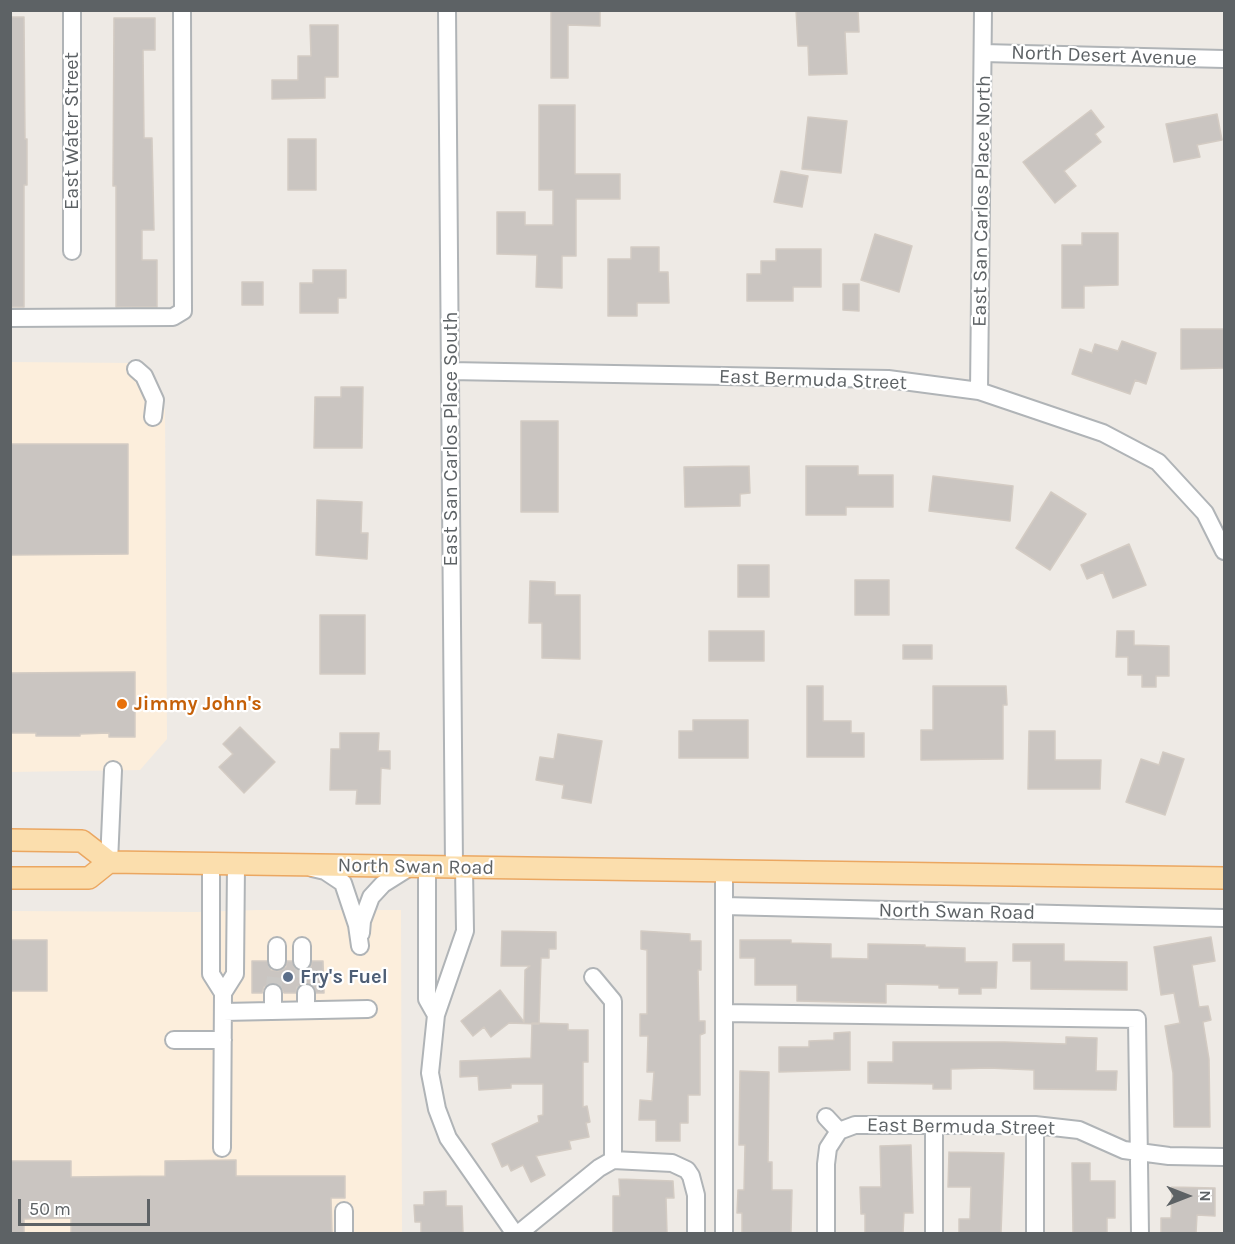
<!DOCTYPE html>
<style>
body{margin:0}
#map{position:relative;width:1235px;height:1244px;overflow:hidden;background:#eeeae5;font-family:Karla,sans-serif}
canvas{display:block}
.frame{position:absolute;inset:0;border:12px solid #5d6265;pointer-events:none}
.north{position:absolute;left:1157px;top:1166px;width:60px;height:60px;-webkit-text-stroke:4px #fff;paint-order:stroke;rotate:90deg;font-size:16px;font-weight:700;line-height:24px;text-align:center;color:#5d6265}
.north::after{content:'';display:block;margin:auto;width:21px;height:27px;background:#5d6265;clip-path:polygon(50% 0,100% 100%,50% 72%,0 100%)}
.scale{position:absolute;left:18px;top:1199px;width:132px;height:27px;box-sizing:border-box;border:3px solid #5d6265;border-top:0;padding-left:8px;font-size:18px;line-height:21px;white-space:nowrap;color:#5d6265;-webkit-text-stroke:4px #fff;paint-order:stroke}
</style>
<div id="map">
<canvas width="1235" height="1244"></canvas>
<div class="frame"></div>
<div class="north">N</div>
<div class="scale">50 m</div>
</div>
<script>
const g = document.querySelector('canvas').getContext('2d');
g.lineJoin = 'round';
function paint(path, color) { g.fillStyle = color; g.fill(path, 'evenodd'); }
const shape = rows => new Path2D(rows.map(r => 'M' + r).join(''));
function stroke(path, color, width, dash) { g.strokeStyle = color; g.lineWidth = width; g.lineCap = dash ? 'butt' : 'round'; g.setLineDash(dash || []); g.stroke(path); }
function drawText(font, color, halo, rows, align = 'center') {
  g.font = font + ' Karla,sans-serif'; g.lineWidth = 4.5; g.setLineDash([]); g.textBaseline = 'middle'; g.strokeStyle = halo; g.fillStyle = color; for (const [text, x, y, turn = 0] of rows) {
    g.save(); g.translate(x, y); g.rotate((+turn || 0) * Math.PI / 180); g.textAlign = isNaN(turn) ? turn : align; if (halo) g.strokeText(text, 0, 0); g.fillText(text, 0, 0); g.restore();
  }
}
const commercial = shape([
 [10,362,132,363,165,410,167,739,140,770,11,772],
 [257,910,401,910,402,1233,11,1234,11,911,197,912]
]);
const building = shape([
 [551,10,600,10,600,26,568,25,568,78,551,78,551,10],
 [796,10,858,10,859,32,845,32,847,74,809,75,808,46,798,46,796,10],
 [10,17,24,17,25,139,27,139,27,185,24,185,24,307,10,307,10,17],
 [114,18,155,18,155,50,143,50,144,138,152,138,154,230,142,230,142,260,157,260,157,307,116,307,116,186,113,186,114,18],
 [310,25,338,25,338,77,325,77,325,98,272,99,272,80,298,80,298,56,311,56,310,25],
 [539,105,575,105,575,174,620,174,620,199,576,199,576,256,562,256,562,288,536,287,537,255,497,254,497,212,525,212,525,225,553,225,553,190,539,190,539,105],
 [1091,110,1104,127,1095,134,1101,142,1064,171,1076,186,1055,203,1023,162,1091,110],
 [1217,114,1222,140,1197,145,1200,157,1174,162,1166,124,1217,114],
 [808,117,847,121,841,173,802,169,808,117],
 [288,139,316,139,316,190,288,190,288,139],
 [781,171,808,176,802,207,774,202,781,171],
 [1082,233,1118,233,1118,285,1084,286,1084,308,1062,308,1062,245,1082,245,1082,233],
 [875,234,912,246,899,292,861,280,875,234],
 [631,247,659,247,659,272,668,272,669,303,637,303,637,316,608,316,608,259,631,259,631,247],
 [776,249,821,249,821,287,793,287,793,301,747,301,747,274,761,274,761,261,776,261,776,249],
 [313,270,346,270,346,298,338,298,338,313,300,313,300,283,313,283,313,270],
 [242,282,263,282,263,305,242,305,242,282],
 [843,284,859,284,859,311,843,310,843,284],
 [1181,329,1224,329,1224,368,1181,369,1181,329],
 [1122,341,1156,353,1146,384,1135,380,1130,394,1072,374,1080,349,1092,353,1095,344,1118,351,1122,341],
 [341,387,363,387,362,448,314,448,315,397,341,397,341,387],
 [521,421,558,421,558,512,521,512,521,421],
 [10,444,128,444,128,554,10,555,10,444],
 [749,466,750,493,740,494,740,506,685,507,684,467,749,466],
 [806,466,858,466,858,475,893,475,893,507,846,507,846,515,806,515,806,466],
 [933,476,1013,486,1010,521,929,511,933,476],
 [1051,492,1086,514,1050,570,1016,548,1051,492],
 [317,500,362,502,361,533,368,533,367,559,316,555,317,500],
 [1129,544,1146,585,1113,598,1103,572,1087,579,1081,565,1129,544],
 [738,565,769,565,769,597,738,597,738,565],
 [855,580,889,580,889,615,855,615,855,580],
 [530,581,555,582,555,595,580,595,580,659,542,658,542,623,529,623,530,581],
 [320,615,365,615,365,674,320,674,320,615],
 [709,631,764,631,764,661,709,661,709,631],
 [1117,631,1134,631,1134,645,1169,646,1169,676,1156,676,1156,687,1142,687,1142,675,1128,675,1128,657,1116,657,1117,631],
 [903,645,932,645,932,659,903,659,903,645],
 [135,672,135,737,109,737,109,733,80,734,80,736,36,736,36,733,10,733,10,673,135,672],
 [807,686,823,686,823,721,851,721,851,733,864,733,864,757,807,757,807,686],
 [933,686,1006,686,1007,705,1003,705,1003,759,921,760,921,730,933,730,933,686],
 [693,720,748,720,748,758,679,758,679,731,693,731,693,720],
 [240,727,275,762,244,793,219,767,233,754,223,744,240,727],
 [1029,731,1055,731,1055,760,1101,760,1100,789,1028,789,1029,731],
 [340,733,379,733,378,751,390,751,390,769,381,768,380,804,356,804,357,790,330,790,331,749,340,749,340,733],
 [558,734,602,741,591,803,562,798,564,785,536,780,540,757,554,759,558,734],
 [1163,752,1184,759,1165,815,1126,802,1141,759,1159,765,1163,752],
 [502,931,556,932,556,949,549,949,549,958,541,958,539,1024,509,1023,491,1037,484,1027,473,1036,461,1021,500,990,524,1022,525,970,530,966,501,966,502,931],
 [641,931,690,934,690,941,701,941,701,970,698,970,699,1021,705,1021,705,1033,700,1035,700,1095,688,1095,688,1123,680,1123,680,1141,656,1141,656,1120,639,1120,640,1100,652,1101,654,1072,647,1072,648,1036,640,1036,640,1014,647,1014,647,950,641,949,641,931],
 [1211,937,1215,961,1192,965,1199,1007,1208,1006,1211,1020,1203,1022,1209,1059,1210,1127,1174,1127,1173,1073,1165,1026,1180,1023,1174,993,1161,995,1154,947,1211,937],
 [10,940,47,940,47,991,10,991,10,940],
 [740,940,791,940,791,943,831,944,831,958,868,959,868,944,925,945,925,947,965,948,965,962,997,962,996,988,981,988,981,994,959,994,959,988,939,988,939,985,886,984,886,1003,797,1001,797,985,755,985,755,958,740,958,740,940],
 [1013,944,1064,944,1064,961,1127,962,1127,990,1031,989,1031,961,1013,961,1013,944],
 [252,961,267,961,271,970,278,971,286,967,287,961,292,961,296,970,303,971,311,967,312,961,323,961,324,993,316,993,312,984,305,983,297,987,296,993,284,993,279,984,272,983,264,987,262,993,252,993,252,961],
 [532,1023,568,1024,568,1030,588,1030,588,1062,583,1062,583,1107,587,1106,590,1122,586,1123,589,1137,569,1141,571,1149,536,1156,545,1175,531,1182,523,1165,511,1171,508,1164,502,1167,492,1144,539,1122,538,1116,543,1115,543,1084,511,1084,511,1088,479,1090,478,1076,460,1077,460,1061,531,1058,532,1023],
 [850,1032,850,1070,779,1072,779,1047,809,1047,809,1041,834,1040,834,1033,850,1032],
 [1066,1037,1097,1038,1096,1071,1117,1071,1116,1090,1034,1089,1034,1070,989,1068,951,1069,951,1089,933,1089,933,1084,868,1083,868,1062,893,1062,893,1042,1004,1042,1066,1044,1066,1037],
 [740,1071,769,1072,768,1162,772,1162,772,1190,792,1190,791,1233,742,1233,742,1213,737,1213,738,1190,744,1190,745,1145,739,1145,740,1071],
 [911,1145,913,1213,904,1213,903,1233,865,1233,865,1214,861,1214,860,1187,881,1187,880,1146,911,1145],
 [949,1152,1004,1153,1001,1233,959,1233,959,1219,970,1219,971,1187,948,1187,949,1152],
 [236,1160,236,1176,345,1176,345,1198,331,1198,332,1233,71,1233,71,1218,24,1219,24,1233,10,1233,10,1161,71,1161,71,1177,165,1176,165,1161,236,1160],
 [1072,1163,1090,1163,1090,1181,1115,1181,1115,1218,1107,1218,1107,1233,1073,1233,1072,1163],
 [619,1179,673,1181,674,1198,666,1198,667,1233,613,1233,613,1196,620,1196,619,1179],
 [1172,1187,1215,1188,1215,1216,1197,1215,1196,1233,1161,1233,1161,1218,1171,1218,1172,1187],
 [446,1191,446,1206,462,1206,463,1233,421,1233,421,1222,415,1222,414,1205,424,1205,424,1192,446,1191]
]);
const minorTunnel = shape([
 [302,961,306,993],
 [273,993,277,961]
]);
const minor = shape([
 [447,10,454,867],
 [983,53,1224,59],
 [72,251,72,10],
 [10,318,173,317,183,311,182,10],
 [136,369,144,376,155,400,153,417],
 [450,371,888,379,979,391,1103,433,1158,462,1205,513,1224,551],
 [979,391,983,10],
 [109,862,113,770],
 [211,864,211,974,223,993],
 [427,867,427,999,436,1015],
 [312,868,325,871,343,883,357,925,360,946],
 [464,868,465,931,436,1015,430,1073,437,1109,448,1138,515,1234],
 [724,871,724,906,1224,918],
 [724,906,724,1234],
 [361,933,362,921,371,897,383,884,410,867],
 [302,946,302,961],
 [277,961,277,946],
 [306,993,306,1010],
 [273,1011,273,993],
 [223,1012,368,1009],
 [724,1013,1137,1019,1140,1234],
 [174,1040,223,1040],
 [826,1117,839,1131],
 [934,1125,934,1234],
 [1035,1125,1035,1234],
 [222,1148,223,993,235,974,236,864],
 [613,1160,672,1163,687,1170,691,1176,696,1195,696,1234],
 [344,1211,344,1234],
 [518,1234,599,1168,613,1160,613,1001,593,977],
 [826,1234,826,1164,828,1148,839,1131,855,1125,1035,1125,1079,1130,1124,1150,1169,1156,1224,1157]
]);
const major = shape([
 [10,840,82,841,109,862,1224,878],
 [10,878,89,878,109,862]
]);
const markers = [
 [122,704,6,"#e8710a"],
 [288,977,6,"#5c6f8a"]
];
const streetNames = [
 ["North Desert Avenue",1104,56,2],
 ["East Water Street",72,131,-90],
 ["East San Carlos Place North",982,201,-89],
 ["East Bermuda Street",813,380,2],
 ["East San Carlos Place South",451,439,-90],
 ["North Swan Road",416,867,1],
 ["North Swan Road",957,912,1],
 ["East Bermuda Street",961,1127,1]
];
const foodNames = [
 ["Jimmy John's",134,704]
];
const serviceNames = [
 ["Fry's Fuel",300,977]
];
paint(commercial, '#fceedc');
paint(building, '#cac5c1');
stroke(building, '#d3cbc3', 1.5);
stroke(minorTunnel, '#cac8c5', 16, [16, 8]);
stroke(minor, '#b0b4b7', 20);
stroke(major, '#eba761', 24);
stroke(minor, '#fff', 16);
stroke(major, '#fbdead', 21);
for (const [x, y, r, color] of markers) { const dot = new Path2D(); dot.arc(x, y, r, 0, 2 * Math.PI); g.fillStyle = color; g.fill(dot); stroke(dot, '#fff', 2); }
drawText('20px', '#5d6265', '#fff', streetNames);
drawText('bold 20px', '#c56008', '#fff', foodNames, 'left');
drawText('bold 20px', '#4e5e75', '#fff', serviceNames, 'left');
</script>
